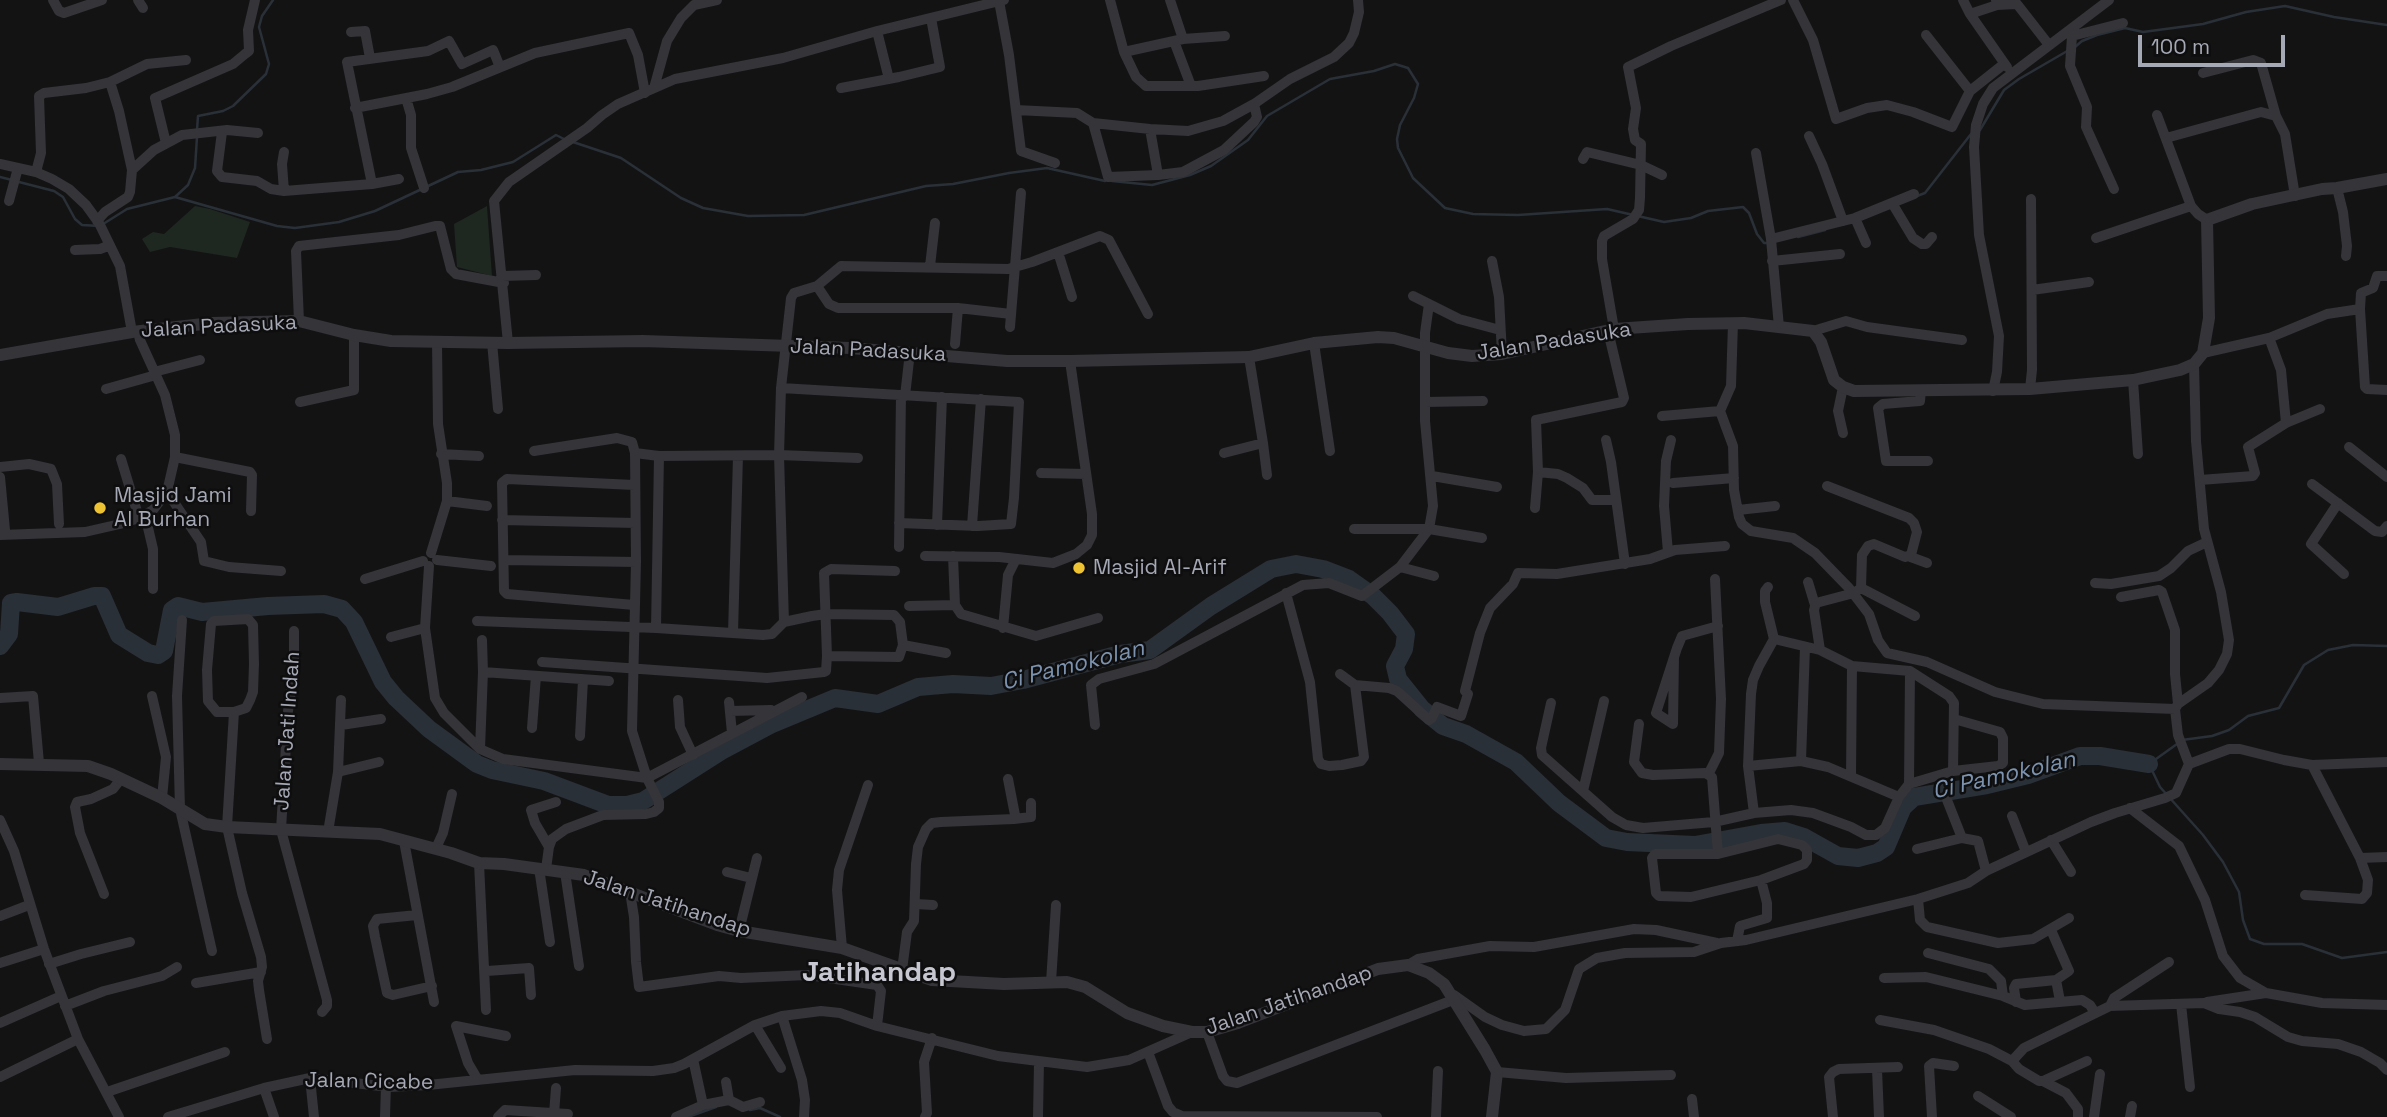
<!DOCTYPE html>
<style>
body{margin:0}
#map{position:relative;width:2387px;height:1117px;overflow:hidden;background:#131314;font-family:"Space Grotesk",sans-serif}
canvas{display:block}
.scale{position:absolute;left:2138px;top:35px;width:147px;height:32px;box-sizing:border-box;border:4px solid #a5a8b5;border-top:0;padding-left:9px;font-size:21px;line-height:24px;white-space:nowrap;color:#a5a8b5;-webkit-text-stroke:5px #0e0e0f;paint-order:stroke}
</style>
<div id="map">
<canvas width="2387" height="1117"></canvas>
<div class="scale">100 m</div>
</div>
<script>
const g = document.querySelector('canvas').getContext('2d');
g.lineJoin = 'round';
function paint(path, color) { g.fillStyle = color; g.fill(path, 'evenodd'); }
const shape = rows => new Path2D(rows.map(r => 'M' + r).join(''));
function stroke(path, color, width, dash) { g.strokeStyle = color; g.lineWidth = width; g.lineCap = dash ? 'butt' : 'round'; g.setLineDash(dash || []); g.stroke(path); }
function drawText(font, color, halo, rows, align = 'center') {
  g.font = font + ' "Space Grotesk",sans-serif'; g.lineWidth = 5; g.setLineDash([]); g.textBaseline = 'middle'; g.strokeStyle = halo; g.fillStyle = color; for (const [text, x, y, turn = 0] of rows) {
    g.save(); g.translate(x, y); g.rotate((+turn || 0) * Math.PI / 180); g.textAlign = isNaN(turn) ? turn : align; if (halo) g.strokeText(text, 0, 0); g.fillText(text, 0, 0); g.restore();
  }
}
const green = shape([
 [195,206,210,209,250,222,237,258,170,247,150,252,142,239,153,232,164,234],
 [487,206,492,276,457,267,454,224]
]);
const stream = shape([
 [2075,47,2082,41,2097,35,2125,28,2143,32,2203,24,2246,12,2285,6,2334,17,2387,25],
 [197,130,198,116,223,111,233,106,266,74,269,64,259,27,262,16,273,0],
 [1980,130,2004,90,2019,79,2069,50],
 [573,142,621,158,681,198,703,208,748,216,804,215,926,186,953,184,1009,173,1047,168,1105,181],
 [0,177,12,180],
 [1112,181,1152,185,1190,175,1211,166,1248,140,1267,116,1330,79,1374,71,1395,64,1408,68,1418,84,1414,98,1400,125,1397,139,1398,148,1413,178,1445,208,1473,214,1518,215,1607,209,1664,222,1691,218,1708,211,1743,207,1749,213,1757,234,1764,243,1767,243],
 [19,182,54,191,63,197,75,219,82,225,100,226,127,209,175,197,188,185,195,168,197,137],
 [1917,196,1925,193,1971,134],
 [175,197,277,226,295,228,339,222,375,211,458,172,481,170,513,162,556,135,566,140],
 [1798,237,1825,230],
 [2182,740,2212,736,2229,730,2248,716,2279,708,2304,665,2328,650,2353,645,2387,646],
 [2177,744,2149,764,2160,787,2203,835,2223,862,2239,892,2243,920,2250,939,2264,944,2302,944,2342,958,2387,952],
 [750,1110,760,1108,780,1117],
 [688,1117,716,1107]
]);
const river = shape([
 [0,646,9,634,11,603,17,602,58,607,94,596,102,596,119,635,148,653,158,655,164,651,172,610,178,606,202,612,268,606,324,604,342,609,354,622,383,682,396,698,429,729,477,764,492,770,544,781,608,805,627,805,643,801,723,750,770,725,835,698,878,704,918,687,953,684,991,686,1023,680,1120,654,1150,650,1211,606,1271,569,1296,564,1323,569,1349,579,1373,596,1390,613,1406,634,1404,649,1395,666,1398,679,1422,709,1443,726,1466,734,1516,762,1559,803,1606,838,1627,842,1695,845,1761,833,1785,831,1804,837,1838,856,1858,858,1877,853,1886,847,1903,807,1914,797,1987,785,2028,775,2080,756,2100,756,2149,764]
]);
const minor = shape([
 [53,0,59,11,64,13,102,0],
 [138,0,143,8],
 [1110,0,1124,52,1183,39,1225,36],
 [1170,0,1183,39],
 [1793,0,1813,40,1836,119,1867,108,1887,105,1913,112,1952,127,1970,91,2004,64],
 [1963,0,1970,14,1997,5],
 [1996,0,1997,5,2017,4,2049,45],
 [999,1,1009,55,1021,151,1055,163],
 [1970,14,2007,67],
 [877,31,889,79],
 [351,32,365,31,370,58],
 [1926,35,1970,91],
 [1174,41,1191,86],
 [1124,52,1136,77,1146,86,1198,86,1264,76],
 [2203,73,2253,60,2261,63,2276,116,2285,134,2295,196],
 [654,88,667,41,681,18,694,5,717,0],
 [841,88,899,77,940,67,931,18],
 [406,98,411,115,411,148,424,188],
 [355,108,427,94,452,87,535,53,629,33,638,55,645,93],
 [1016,110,1077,113,1093,123,1150,129,1188,131,1223,121,1254,104,1290,79,1334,57,1349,43,1354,33,1359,12,1358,0],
 [2157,115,2191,206,2198,214,2207,220],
 [1093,123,1108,177,1158,175,1183,172,1224,150,1254,122,1257,117,1254,104],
 [1150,129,1158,175],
 [222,132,217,171,222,177,257,181,271,189,284,191,372,184,399,179],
 [1809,136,1822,164,1843,221],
 [2166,138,2261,112,2276,116],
 [166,143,155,98,233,64,245,54,249,51,248,30,255,0],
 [284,152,282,164,284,191],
 [1756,153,1771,239],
 [1583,159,1587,152,1641,165,1662,175],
 [0,164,36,172,52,179,69,189,86,205,99,223,120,266,132,332],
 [132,170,154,150,182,135,227,130,258,133],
 [36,172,41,153,39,96,44,93,86,88,110,82,147,64,186,60],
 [372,184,347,62,428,51,449,41,462,64,493,50,500,67],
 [2337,188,2343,212,2347,246,2346,256],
 [2114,189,2086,127,2087,107,2070,66,2072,36,2123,23],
 [9,201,18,168],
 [1892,203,1913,238,1922,244,1926,244,1932,237],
 [1855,218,1866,243],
 [97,221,105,212,128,197,130,192,132,170,119,111,110,82],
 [2096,238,2191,206],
 [75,250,100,249,108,246],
 [1058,252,1072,297],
 [1492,261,1499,297,1502,354],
 [1772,261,1840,254],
 [930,266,935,223],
 [503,276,536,275],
 [817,286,829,304,838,308,958,308,1011,314],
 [2032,290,2089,282],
 [1413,296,1459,319,1500,330],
 [2360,309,2365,387,2367,389,2387,390],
 [299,321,296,251,299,246,399,235,435,226,440,226,451,269,456,274,504,283],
 [1733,323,1731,386,1720,411,1733,446,1734,490,1739,517,1742,524,1751,531,1793,538,1815,553,1849,588,1869,614,1878,640,1887,653,1927,662,1995,692,2043,704,2175,709],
 [1010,327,1021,193],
 [1779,327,1771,239,1855,218,1914,194],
 [1614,329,1602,259,1602,241,1604,236,1633,219,1639,210,1640,198,1641,144,1635,140,1633,129,1636,108,1628,67,1671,46,1781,0],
 [1813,331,1846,321,1867,327,1962,340],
 [492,342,498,409],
 [508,343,494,201,509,182,587,128,602,115,618,104,675,79,783,58,877,31,1004,0],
 [1314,343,1330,451],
 [955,344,958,308],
 [2203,353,2269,338,2327,314,2360,309,2361,293,2373,288,2377,276,2387,276],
 [154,372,200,360],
 [2133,380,2138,454],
 [1843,387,1838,411,1843,433],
 [781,388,1019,402,1014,498,1011,524,978,526,899,523],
 [106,389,156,375],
 [2030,389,2032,370,2031,199],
 [1921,390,1920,401,1883,404,1878,408,1886,461,1928,461],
 [1993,391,1997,372,1999,336,1979,235,1974,147,1976,125,1983,104,1993,88,2109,0],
 [905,396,910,352],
 [300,402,354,390,354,335],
 [1425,402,1483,401],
 [1662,416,1720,411],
 [2286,423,2320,409],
 [1606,440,1611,462,1625,564],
 [1263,443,1267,475],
 [2349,447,2387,477],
 [534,451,617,438,632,442,635,453],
 [1224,453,1263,443,1249,357],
 [441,454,479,456],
 [175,457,250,472,252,475,251,511],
 [121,459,139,518],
 [0,467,29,464,51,469,57,484,59,524],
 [1538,472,1558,474,1567,478,1583,488,1592,500,1616,500],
 [1041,473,1086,474],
 [1432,476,1497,487],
 [0,477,5,530],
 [2200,480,2253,476,2255,473,2248,447,2286,423,2281,370,2271,343],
 [1673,483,1734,478],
 [2312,484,2375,531,2382,532,2387,526],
 [634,485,507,479,502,483,504,591,507,594,634,605],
 [167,492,201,542,204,561,229,567,281,571],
 [447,501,487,506],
 [2338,503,2311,544,2344,574],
 [1535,508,1538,472,1536,420,1622,402,1624,398,1608,331],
 [1738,510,1775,506],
 [145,515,153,549,153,589],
 [502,520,635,523],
 [937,525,942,397],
 [972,526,981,399],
 [1354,529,1429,529,1482,538],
 [0,535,85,532,120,524,139,518,153,510,167,492,175,457,175,435,165,395,140,340,138,332],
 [899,547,901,395],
 [1668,552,1664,506,1666,461,1671,440],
 [431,553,447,501,447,483,438,424,437,343],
 [925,556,999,557,1053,563,1076,554,1087,545,1092,535,1092,514,1070,361],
 [953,556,955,605,961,614,1036,636,1098,618],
 [1908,556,1927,563],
 [437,560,491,566],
 [504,560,636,562],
 [429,566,425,628,435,698,444,713,480,749,503,759,647,778,802,697],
 [1400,567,1434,576],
 [365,579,423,561],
 [1808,582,1815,605],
 [2095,583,2111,584,2159,576,2171,568,2188,551,2207,542],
 [1861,588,1915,616],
 [1286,593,1310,682,1318,759,1321,764,1329,766,1342,765,1361,761,1364,757,1355,685],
 [2121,597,2159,590,2162,592,2175,630,2175,674,2178,704],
 [909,606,955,605],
 [248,619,253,625,254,664,253,692,250,700,246,708,234,712,217,712,208,701,207,670,211,624,214,621,248,619],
 [182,620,177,696,180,809,212,951],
 [477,621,656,628,763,635,772,634,784,622,812,616,826,614,894,615,900,622,903,645],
 [784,622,779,455,781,388,791,298,794,293,817,286,841,266,1008,269,1032,262,1100,236,1109,240,1148,314],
 [656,628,659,456],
 [1003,628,1008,575,1016,559],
 [294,631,294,672,288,711,281,830,327,1000,327,1006,322,1012],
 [733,633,738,456],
 [391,637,425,628],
 [1774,639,1820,650,1852,666,1910,671,1949,696,1954,703,1953,771],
 [482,640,483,672],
 [1820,650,1814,610,1816,603,1854,593,1861,588,1862,555,1868,546,1874,544,1905,557,1911,555,1917,532,1914,523,1909,518,1827,486],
 [827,656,899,657,903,645,946,653],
 [1674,658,1673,724,1656,713,1677,648,1682,636,1718,626],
 [542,662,767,678,824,672,826,671,827,656,824,573,831,569,895,571],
 [1340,674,1355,685,1389,688,1397,691,1429,720,1432,718,1437,707,1461,716,1468,694,1465,691,1480,633,1490,608,1513,584,1518,573,1557,574,1650,559,1675,550,1725,546],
 [152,696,166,757,162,798],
 [0,698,33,696,39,763],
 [678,700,680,727,693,755],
 [729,702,732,733],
 [1551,703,1541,748,1542,755,1612,817,1626,825,1643,828,1714,822,1754,813,1791,810,1813,813,1851,827,1866,835,1876,835,1885,828,1899,797,1909,784,1953,771,1998,766,2003,763,2003,738,2000,732,1954,719],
 [730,711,771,710],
 [234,712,227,827,242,893,261,957,262,967,258,981,259,990,267,1039],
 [1639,724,1634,762,1642,773,1653,775,1705,773,1712,777,1718,854],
 [341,725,381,719],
 [1095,725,1091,685,1099,679,1154,664,1303,585,1329,583,1362,596,1400,567,1429,529,1433,506,1425,421,1425,333,1429,304],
 [532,728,536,676],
 [580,736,583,680],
 [480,749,483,672,609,681],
 [1801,761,1805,647],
 [2189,764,2229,749,2240,749,2284,760,2312,765,2387,762],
 [1748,766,1801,761,1828,767,1899,797],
 [338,772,379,762],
 [1709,773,1719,753,1721,699,1715,579],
 [1851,776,1852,666],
 [1909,784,1910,671],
 [1583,791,1604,701],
 [1947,800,1962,838,1978,841,1986,871],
 [2130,808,2179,846,2205,900,2223,956,2240,978,2266,993],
 [1754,813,1748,766,1751,694,1753,680,1759,666,1774,639,1765,602,1765,591,1768,587],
 [2012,816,2026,852],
 [1014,819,1031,817,1031,803],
 [0,820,14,851,44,949,78,1039,119,1117],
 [328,832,338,772,341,700],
 [1778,839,1802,845,1807,850,1807,860,1804,864,1761,880,1691,897,1659,896,1656,893,1652,858,1655,854,1718,854,1778,839],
 [2051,840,2071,872],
 [404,841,434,1002],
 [549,847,535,823,531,810,556,802],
 [436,848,443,833,452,794],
 [1917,849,1962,838],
 [2360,858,2387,857],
 [479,863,486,1010],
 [539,868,550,942],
 [546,869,549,847,552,839,566,829,603,815,646,814,654,812,659,808,659,802,647,778,632,731,636,562,635,453,659,456,779,455,858,458],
 [565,872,579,966],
 [727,872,751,878],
 [630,892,634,917,636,962,639,987,719,976,741,978,808,975,877,985,881,991,877,1026],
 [104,894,80,833,75,807,77,802,91,799,113,789,120,780],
 [2305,895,2362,899,2367,893,2368,880,2360,858,2312,765],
 [1918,899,1920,920,1927,927,1998,943,2033,939,2069,918],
 [916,904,933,905],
 [417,915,377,919,373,926,375,937,387,993,393,995,432,986],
 [0,916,29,905],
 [2051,930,2069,971,2056,980,2060,1001],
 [739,931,757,858],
 [1737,941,1740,926,1767,918,1767,903,1761,880],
 [842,948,837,890,839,870,868,785],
 [1928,953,1989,969,2001,981,2003,996],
 [0,963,44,949],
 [49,964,81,954,130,942],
 [1408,965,1418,959,1490,946,1534,947,1634,929,1656,930,1717,943],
 [902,970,907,932,914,921,916,864,918,847,926,829,932,823,941,822,1014,819,1015,815,1008,779],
 [487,971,529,968,531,995],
 [1884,978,1926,977,2003,996,2025,1005,2082,1000,2090,1005,2095,1013],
 [1051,982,1056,905],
 [196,983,261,972],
 [1454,995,1485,1017,1502,1025,1524,1031,1546,1029,1565,1010,1579,969,1597,958,1625,953,1694,952,1721,943,1746,940,1918,899,1968,883,1986,871,2091,822,2115,813,2165,798,2176,793,2189,764,2178,735,2175,709,2178,704,2208,683,2219,670,2227,654,2229,640,2221,592,2204,529,2196,441,2194,364],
 [2016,1002,2014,988,2016,984,2056,980],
 [2207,1002,2266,993,2322,1003,2387,1005],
 [2181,1004,2190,1087],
 [65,1006,104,991,162,976,177,967],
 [2110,1006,2114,998,2169,962],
 [782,1016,802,1080,805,1100,804,1117],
 [1880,1020,1934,1030,1989,1049,2012,1061,2019,1069,2039,1081,2043,1081,2066,1093,2078,1109,2078,1117],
 [0,1023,61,996],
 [755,1025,781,1068],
 [1207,1032,1223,1076,1227,1081,1237,1083,1453,1000],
 [1148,1052,1168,1106,1173,1112,1182,1116,1377,1117],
 [693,1059,703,1105],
 [2012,1061,2024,1048,2110,1006,2204,1003,2219,1009,2240,1012,2255,1017,2288,1037,2302,1041,2338,1044,2361,1052,2380,1063,2387,1070],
 [1877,1069,1879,1117],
 [1497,1072,1566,1078,1671,1075],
 [0,1077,78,1039],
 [310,1078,314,1117],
 [478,1080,468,1063,456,1026,506,1036],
 [2043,1081,2087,1061],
 [726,1082,729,1100],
 [264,1088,274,1117],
 [107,1092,225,1052],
 [1978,1096,2011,1117],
 [1692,1099,1694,1117],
 [554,1114,556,1088],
 [168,1117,264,1088,310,1078,389,1087,428,1085,575,1070,653,1071,674,1068,684,1064,755,1025,782,1016,821,1011,840,1013,877,1026,998,1056,1087,1067,1129,1060,1192,1032],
 [385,1117,386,1086],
 [498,1117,505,1110,568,1114],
 [676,1117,703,1105,729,1100,743,1107,760,1102],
 [925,1117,927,1113,924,1062,932,1038],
 [1038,1117,1039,1062],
 [1436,1117,1438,1071],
 [1833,1117,1829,1077,1833,1072,1839,1069,1898,1067],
 [1932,1117,1929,1066,1933,1063,1954,1066],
 [2094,1117,2100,1074],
 [2130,1117,2132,1106]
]);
const tertiary = shape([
 [0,355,132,332,212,323,299,321,354,335,391,341,508,343,643,341,850,348,1007,361,1070,361,1249,357,1314,343,1378,337,1394,338,1448,353,1472,356,1502,354,1614,329,1688,324,1744,323,1813,331,1821,342,1834,380,1843,387,1854,391,2030,389,2133,380,2180,370,2194,364,2203,353,2209,318,2207,220,2252,204,2322,189,2337,188,2387,179],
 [0,764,88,766,111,774,162,798,205,824,227,827,380,834,451,853,479,863,504,864,584,875,717,925,739,931,842,948,932,980,1004,984,1067,982,1085,987,1127,1013,1163,1026,1192,1032,1207,1032,1238,1023,1378,969,1408,965,1429,973,1444,984,1485,1050,1497,1072,1492,1117]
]);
const markers = [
 [100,508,7,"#edc333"],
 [1079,568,7,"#edc333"]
];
const streetNames = [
 ["Jalan Padasuka",219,327,-3],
 ["Jalan Padasuka",1554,342,-9],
 ["Jalan Padasuka",868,351,3],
 ["Jalan Jati Indah",288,731,-86],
 ["Jalan Jatihandap",667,904,18],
 ["Jalan Jatihandap",1289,1001,-19],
 ["Jalan Cicabe",369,1082,1]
];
const poiNames = [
 ["Masjid Jami",114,496],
 ["Al Burhan",114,520],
 ["Masjid Al-Arif",1093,568]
];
const waterNames = [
 ["Ci Pamokolan",1073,666,-14],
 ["Ci Pamokolan",2004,776,-13]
];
const districtNames = [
 ["Jatihandap",879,973]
];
paint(green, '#1f2721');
stroke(stream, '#2a3038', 2.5);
stroke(river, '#2a3038', 18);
stroke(minor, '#343439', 10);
stroke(tertiary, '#343439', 12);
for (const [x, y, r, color] of markers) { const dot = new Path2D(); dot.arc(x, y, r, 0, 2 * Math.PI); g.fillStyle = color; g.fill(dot); stroke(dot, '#0e0e0f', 2.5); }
drawText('21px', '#a5a8b5', '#0e0e0f', streetNames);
drawText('21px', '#a5a8b5', '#0e0e0f', poiNames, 'left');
drawText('italic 23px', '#7c92af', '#0e0e0f', waterNames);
drawText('bold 28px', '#c6c7d1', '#0e0e0f', districtNames);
</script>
